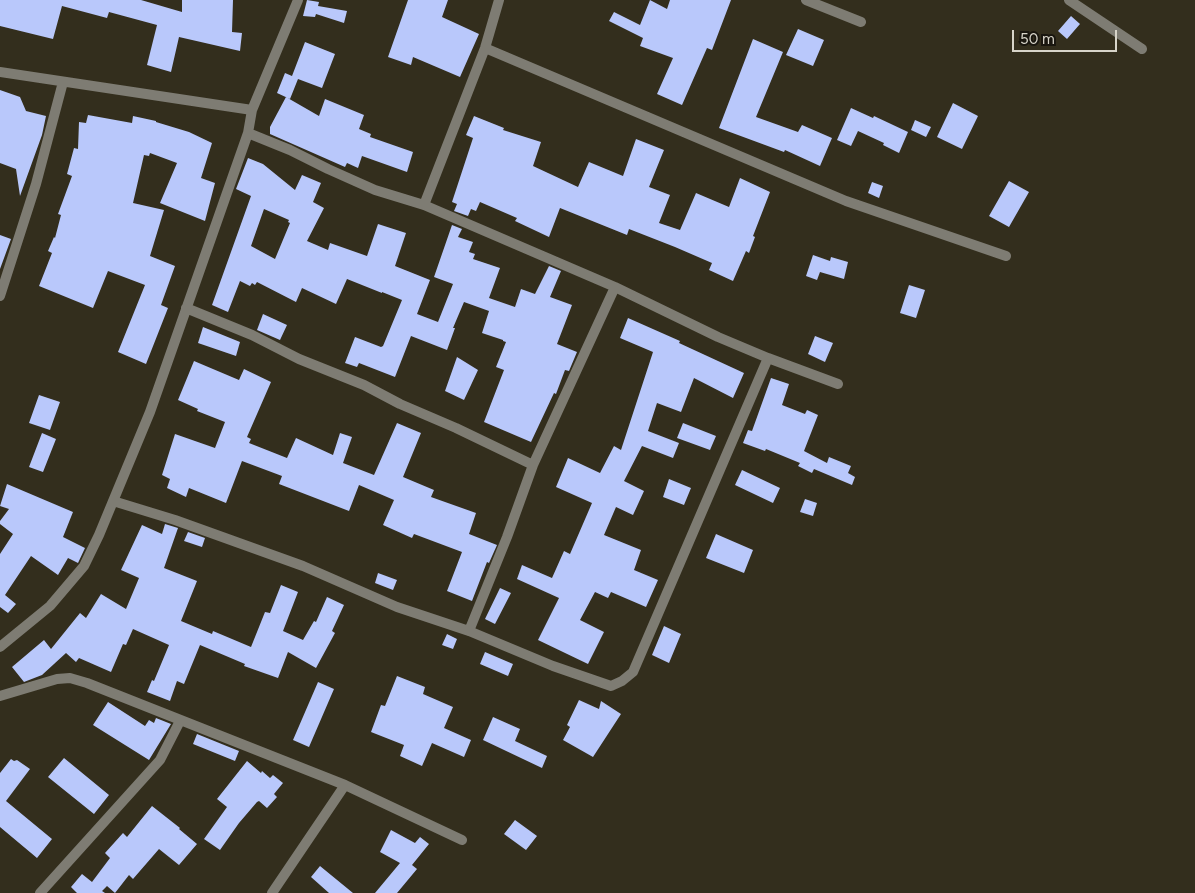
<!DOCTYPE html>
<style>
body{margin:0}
#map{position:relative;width:1195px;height:893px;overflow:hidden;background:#332e1d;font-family:Figtree,sans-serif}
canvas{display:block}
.scale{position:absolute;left:1012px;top:30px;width:105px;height:22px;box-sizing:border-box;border:2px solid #d7d4c9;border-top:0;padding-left:6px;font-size:15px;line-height:18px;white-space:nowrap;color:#d7d4c9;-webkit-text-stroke:4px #19160f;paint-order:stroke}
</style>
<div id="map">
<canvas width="1195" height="893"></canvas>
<div class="scale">50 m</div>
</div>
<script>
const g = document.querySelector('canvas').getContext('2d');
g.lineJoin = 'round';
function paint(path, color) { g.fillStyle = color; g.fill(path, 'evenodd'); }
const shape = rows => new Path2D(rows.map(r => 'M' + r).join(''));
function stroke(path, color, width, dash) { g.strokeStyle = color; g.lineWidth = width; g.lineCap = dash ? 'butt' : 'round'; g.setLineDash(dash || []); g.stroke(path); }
const building = shape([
 [0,0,141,0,182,12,182,0,233,0,232,32,242,33,240,51,179,37,171,72,147,65,157,25,109,12,107,18,62,6,53,39,0,26],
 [307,0,319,2,318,6,347,11,344,23,316,14,315,17,303,16],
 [408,0,448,0,442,17,479,34,460,77,413,57,411,65,388,57],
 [650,0,667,9,670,0,731,0,712,50,707,48,682,105,657,94,673,58,640,46,643,38,609,21,614,12,640,25],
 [1071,16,1080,24,1067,39,1058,31],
 [798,29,824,40,813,66,786,55],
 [753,39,783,52,756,117,798,132,802,125,832,138,820,166,785,150,784,152,719,128],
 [305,42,335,54,322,88,298,79,290,99,277,93,285,73,292,76],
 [0,90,20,97,26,111,46,116,42,135,20,196,16,169,0,163],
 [286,97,319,116,325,99,364,115,359,129,371,134,370,137,413,152,407,172,362,156,358,168,347,163,345,167,270,134,270,127],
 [953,103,978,116,962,149,937,137],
 [851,108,873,118,874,116,908,132,899,153,883,145,884,143,858,131,851,146,837,140],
 [88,115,132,123,133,116,156,121,156,122,189,132,212,143,201,178,215,183,205,221,160,203,177,163,150,153,149,156,144,155,133,203,164,210,150,256,175,266,161,305,168,308,146,364,118,352,145,285,108,271,93,308,39,286,52,253,48,251,54,237,55,238,61,215,58,214,72,176,67,174,74,148,78,149,79,122,86,123],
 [474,116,504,128,503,130,541,142,533,166,578,187,589,162,623,176,636,139,664,150,649,187,670,195,659,223,680,230,696,193,729,207,740,178,770,192,753,236,755,237,749,253,746,251,733,281,709,270,712,263,675,247,629,229,627,235,560,208,549,237,515,221,517,218,480,202,476,211,471,209,468,216,454,211,457,204,452,202,473,138,466,135],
 [915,120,931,127,926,137,911,130],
 [248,158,263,164,295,190,302,175,321,183,313,202,324,208,307,241,328,250,330,243,367,256,378,224,406,233,395,266,430,280,417,314,438,322,453,284,434,277,452,225,462,229,458,237,473,242,469,252,475,254,473,259,500,268,489,298,515,307,521,289,535,294,549,266,561,271,550,297,572,305,557,344,577,352,569,371,565,370,556,394,554,393,531,442,484,422,504,370,496,367,506,342,503,341,503,340,482,333,489,311,464,302,453,328,455,328,447,350,411,336,395,377,359,363,357,367,345,363,355,337,381,347,383,346,402,300,382,292,382,293,347,279,336,304,302,288,296,302,257,282,255,285,252,283,250,286,240,281,228,312,212,305,251,196,236,189],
 [264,209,289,220,288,222,290,223,275,259,251,246],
 [1009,181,1029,192,1009,227,989,216],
 [872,182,883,186,879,198,868,193],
 [0,235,11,239,0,269],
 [813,255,830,261,831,257,848,262,844,279,820,272,817,280,806,276],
 [909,285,925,290,916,318,900,313],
 [263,314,287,325,280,340,257,330],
 [628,318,680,341,679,343,744,373,733,398,694,378,681,412,657,403,648,431,679,443,673,458,642,446,624,481,644,491,633,515,616,507,604,535,641,550,634,570,658,580,646,607,611,592,608,598,595,592,580,620,604,632,588,664,538,640,559,598,517,579,522,565,552,578,564,551,570,554,592,503,556,487,568,458,600,473,614,446,621,450,653,352,620,338],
 [203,327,240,342,236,356,198,343],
 [815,336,833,343,825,362,808,354],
 [457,357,478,370,464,400,445,391],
 [194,361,239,380,244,369,271,382,247,437,251,439,249,443,287,458,296,438,333,455,340,433,352,437,343,463,374,475,397,423,421,433,403,477,434,490,431,497,476,513,469,534,497,545,489,563,487,562,472,601,447,591,462,552,414,534,412,538,383,525,394,500,359,485,349,511,279,484,282,476,242,461,226,503,189,488,186,497,167,488,170,479,162,475,175,434,215,448,225,422,197,411,198,409,178,400],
 [771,378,789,384,782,405,805,414,807,410,818,415,804,451,827,463,829,457,851,466,848,473,855,477,852,485,814,469,812,473,798,466,800,463,766,449,765,451,743,443,748,430,752,431],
 [39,395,60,402,50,430,29,423],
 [683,423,716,436,710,450,677,438],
 [42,433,56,439,43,472,29,467],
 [742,470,780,488,773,503,735,485],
 [669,479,691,488,684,505,663,497],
 [7,484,73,512,63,537,85,548,78,563,68,558,58,575,31,556,5,595,16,604,8,613,0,607,0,554,13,534,0,524,0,521,9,509,0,506],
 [805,499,817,503,813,516,800,512],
 [165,524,178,528,164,568,197,581,181,621,212,634,213,631,251,647,265,612,270,613,281,585,298,592,283,631,303,640,314,621,316,622,327,597,344,605,332,631,335,633,316,668,288,652,278,678,244,666,245,664,200,645,184,684,177,681,170,701,147,692,152,680,154,681,169,645,133,629,126,645,123,644,111,672,79,658,76,662,66,653,42,675,24,682,12,667,44,640,51,649,80,613,86,618,101,594,126,609,139,578,121,570,142,525,162,534],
 [188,532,205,538,202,547,184,541],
 [716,534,753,550,744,573,706,558],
 [378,573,397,580,393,590,375,583],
 [500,588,511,593,495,624,485,619],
 [664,626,681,634,669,663,652,655],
 [447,634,457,639,453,649,442,645],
 [485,652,513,664,508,676,480,664],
 [397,676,425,687,423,694,453,707,444,728,471,740,464,757,432,743,422,766,400,756,404,745,371,732,381,705,385,706],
 [318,682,334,689,309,747,293,740],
 [579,700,599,709,601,701,621,714,593,757,563,740,570,727,567,725],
 [108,702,145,726,149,720,154,723,156,718,171,724,149,760,93,725],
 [493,717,520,729,515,741,547,756,542,768,483,740],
 [197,734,239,751,235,761,193,744],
 [64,758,109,795,94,814,48,777],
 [11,759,14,761,17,760,30,769,6,801,52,839,37,858,0,827,0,773],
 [247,761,261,773,262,771,270,778,273,775,283,783,274,794,277,797,267,808,259,801,257,802,239,823,220,850,204,839,227,807,217,799],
 [152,806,180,828,179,829,197,844,179,865,159,849,133,879,129,875,115,893,107,886,102,891,105,893,77,893,71,887,82,874,92,882,110,858,105,853,123,833,127,837],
 [515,820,537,836,526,850,504,834],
 [391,830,415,843,420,837,429,844,412,865,417,869,397,893,375,893,400,863,380,852],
 [320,866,353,893,329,893,311,877]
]);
const minor = shape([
 [806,0,861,22],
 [1069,0,1142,49],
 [485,48,846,201,1006,256],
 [0,72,252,110],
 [424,205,485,48,499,0],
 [0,296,36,184,63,82],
 [186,308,252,335,299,359,364,385,400,404,456,428,533,465],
 [768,358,838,384],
 [113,501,175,520,303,566,397,607,469,631,553,666,611,686,622,681,633,672,768,358,718,337,615,287,424,205,375,190,328,169,290,150,248,133],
 [469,631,507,537,533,465,615,287],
 [0,647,50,606,84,566,99,535,150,412,248,133,252,110,298,0],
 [0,696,57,679,70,678,87,683,345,785,462,840],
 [40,893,160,760,180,721],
 [272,893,345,785]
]);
paint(building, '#b9c8fb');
stroke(minor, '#7e7c73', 10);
</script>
